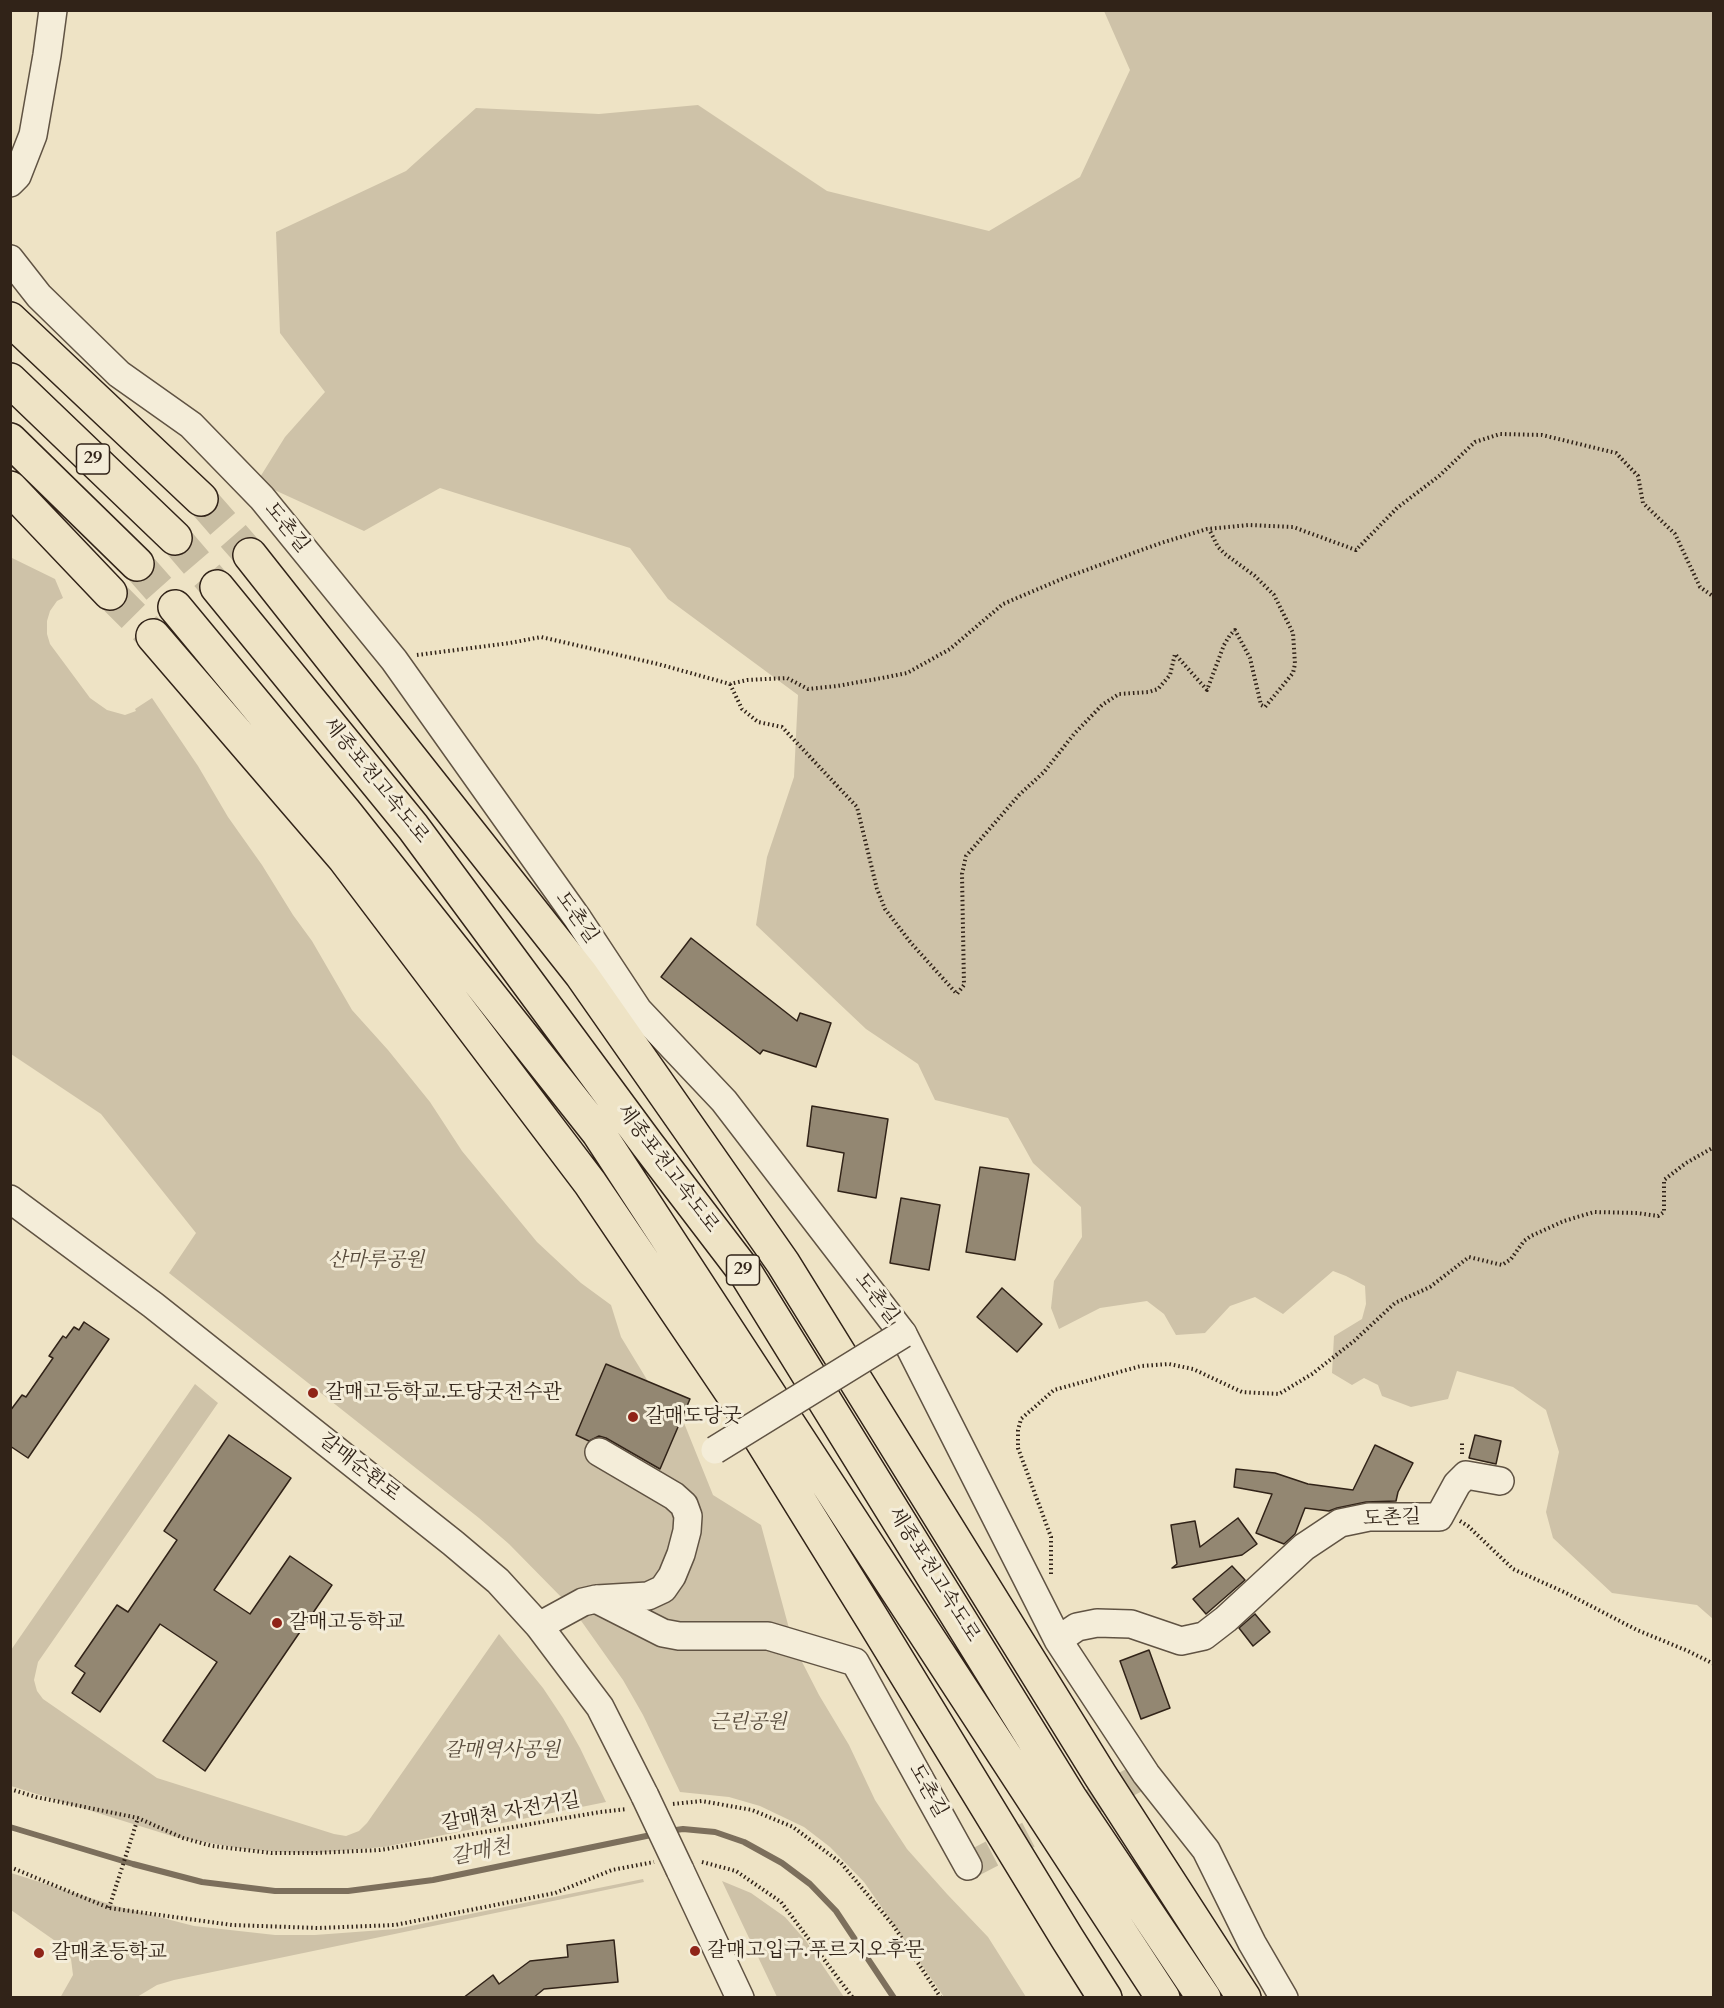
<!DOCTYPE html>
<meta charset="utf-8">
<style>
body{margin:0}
#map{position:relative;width:1724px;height:2008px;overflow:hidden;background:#eee3c5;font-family:Cardo,serif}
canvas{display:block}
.frame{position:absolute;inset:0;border:12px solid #312318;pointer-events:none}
</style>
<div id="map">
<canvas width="1724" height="2008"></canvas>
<div class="frame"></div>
</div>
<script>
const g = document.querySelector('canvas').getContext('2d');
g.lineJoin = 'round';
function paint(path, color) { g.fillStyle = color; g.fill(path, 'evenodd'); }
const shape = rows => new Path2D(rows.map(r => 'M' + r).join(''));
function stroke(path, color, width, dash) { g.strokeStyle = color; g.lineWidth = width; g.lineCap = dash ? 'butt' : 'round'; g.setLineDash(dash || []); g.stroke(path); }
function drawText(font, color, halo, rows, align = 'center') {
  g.font = font + ' Cardo,"Noto Serif KR",serif'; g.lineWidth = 6; g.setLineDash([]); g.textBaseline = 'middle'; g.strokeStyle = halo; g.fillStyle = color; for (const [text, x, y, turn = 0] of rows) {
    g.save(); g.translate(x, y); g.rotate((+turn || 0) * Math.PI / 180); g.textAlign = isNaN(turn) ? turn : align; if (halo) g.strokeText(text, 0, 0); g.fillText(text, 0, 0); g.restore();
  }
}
const green = shape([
 [1104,11,1713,11,1713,1619,1697,1605,1612,1593,1553,1538,1546,1512,1559,1452,1546,1410,1513,1387,1457,1371,1448,1399,1411,1407,1382,1396,1378,1385,1364,1378,1352,1385,1332,1373,1334,1336,1362,1319,1366,1304,1365,1286,1346,1276,1333,1271,1283,1314,1255,1297,1230,1306,1205,1333,1176,1335,1164,1314,1147,1301,1100,1308,1059,1329,1051,1308,1054,1281,1082,1237,1081,1207,1033,1163,1008,1118,935,1100,918,1064,866,1029,756,925,767,857,794,777,798,695,668,599,630,548,440,488,364,531,257,482,285,437,325,392,280,333,276,232,406,171,476,108,599,114,698,105,827,191,989,231,1080,177,1130,70],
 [10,557,55,579,63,598,57,601,50,611,47,621,47,634,50,644,90,698,107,710,125,715,136,711,135,709,152,698,198,766,228,817,262,865,293,915,312,941,352,1010,388,1050,430,1102,462,1151,537,1242,581,1283,611,1305,621,1337,649,1383,679,1397,688,1413,684,1423,713,1495,761,1525,790,1632,763,1628,680,1628,663,1623,636,1610,640,1605,656,1600,668,1594,676,1582,692,1538,696,1521,694,1507,688,1497,607,1451,605,1447,593,1459,672,1504,678,1514,679,1525,676,1549,667,1571,659,1584,653,1588,636,1592,589,1591,574,1596,566,1602,509,1544,479,1518,169,1273,196,1233,101,1114,11,1054],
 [195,1384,218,1403,38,1662,34,1680,37,1691,43,1699,157,1778,334,1834,346,1836,359,1831,367,1823,499,1634,543,1688,563,1718,580,1748,606,1802,384,1847,314,1853,279,1852,244,1849,175,1837,11,1786,11,1650],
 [588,1610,764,1646,799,1656,819,1695,849,1745,875,1800,907,1849,947,1894,988,1937,1026,1997,944,1997,864,1882,830,1847,804,1827,760,1806,729,1797,680,1792,643,1715,623,1680,577,1615],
 [11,1873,116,1906,194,1926,275,1935,315,1935,396,1929,643,1879,644,1882,174,1980,157,1985,137,1997,60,1998,73,1975,71,1959,61,1945,11,1910],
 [722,1881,751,1893,785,1917,806,1941,844,1997,777,1997]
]);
const stream = shape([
 [10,1827,133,1864,202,1882,275,1891,348,1891,433,1880,656,1834],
 [669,1831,683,1829,715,1832,744,1842,782,1863,810,1884,836,1911,894,1998]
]);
const building = shape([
 [691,938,797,1021,800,1013,831,1023,816,1067,763,1050,760,1054,661,977,691,938],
 [812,1106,888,1119,876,1198,838,1191,844,1153,807,1146,812,1106],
 [980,1167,1029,1174,1015,1260,966,1252,980,1167],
 [901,1198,940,1205,929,1270,890,1263,901,1198],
 [1002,1288,1042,1324,1017,1352,977,1317,1002,1288],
 [84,1322,109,1339,28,1458,10,1446,10,1411,22,1395,26,1397,53,1358,49,1356,63,1336,66,1338,74,1327,79,1330,84,1322],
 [606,1364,690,1399,660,1469,606,1438,599,1436,589,1441,576,1435,606,1364],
 [229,1435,291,1478,214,1590,250,1614,290,1556,332,1585,205,1771,163,1741,217,1662,160,1624,100,1712,72,1693,85,1673,75,1666,117,1605,128,1612,177,1540,164,1531,229,1435],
 [1475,1435,1501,1441,1496,1464,1469,1458,1475,1435],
 [1375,1445,1413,1463,1398,1492,1396,1501,1366,1502,1337,1508,1329,1511,1305,1508,1295,1534,1284,1544,1256,1533,1272,1494,1234,1487,1236,1469,1275,1473,1308,1484,1353,1490,1375,1445],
 [1238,1518,1257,1544,1242,1555,1172,1568,1177,1564,1171,1525,1195,1521,1200,1547,1238,1518],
 [1232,1566,1245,1580,1206,1614,1193,1599,1232,1566],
 [1255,1614,1270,1632,1253,1646,1239,1628,1255,1614],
 [1149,1650,1170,1708,1141,1719,1120,1661,1149,1650],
 [614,1940,618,1982,544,1989,533,1998,463,1998,493,1975,499,1984,530,1961,568,1957,567,1945,614,1940]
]);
const minorTunnel = shape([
 [968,1866,1146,1774]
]);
const highwayTunnel = shape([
 [201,499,250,555],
 [175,538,217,587],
 [137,564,175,607],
 [110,593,153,636]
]);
const path = shape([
 [417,655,510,643,541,637,658,664,730,684,747,680,787,678,808,689,837,686,882,678,907,673,950,649,1003,604,1064,578,1161,543,1207,529,1249,525,1293,527,1356,550,1397,508,1439,476,1475,442,1500,434,1542,435,1616,453,1638,476,1643,503,1675,534,1700,587,1714,597],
 [730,684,742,709,758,722,782,727,857,807,877,889,885,909,911,943,957,994,964,985,962,874,966,856,1019,795,1044,772,1074,734,1102,705,1119,694,1149,692,1158,689,1170,675,1175,654,1207,690,1224,645,1230,635,1235,630,1250,658,1261,705,1265,707,1293,673,1295,664,1293,633,1274,595,1255,576,1225,554,1218,547,1209,529],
 [1462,1454,1462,1441],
 [1460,1521,1468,1526,1513,1569,1564,1592,1637,1630,1688,1651,1714,1664],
 [1051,1574,1051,1537,1018,1448,1018,1430,1021,1419,1054,1390,1141,1366,1169,1364,1193,1369,1242,1392,1279,1394,1312,1374,1354,1341,1395,1303,1430,1287,1469,1257,1502,1265,1511,1259,1524,1241,1531,1236,1564,1221,1594,1212,1637,1213,1658,1216,1664,1212,1664,1180,1686,1163,1714,1147],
 [10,1789,36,1797,138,1818,183,1838,212,1846,271,1853,315,1853,380,1850,600,1812,627,1809],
 [673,1804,702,1801,752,1810,793,1827,841,1863,893,1925,941,1998],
 [702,1862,736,1871,781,1902,853,1998],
 [10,1867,109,1908,232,1925,318,1928,395,1925,555,1893,612,1870,654,1862],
 [109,1908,138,1818]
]);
const minor = shape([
 [10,183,17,176,33,135,47,55,53,10],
 [10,259,39,296,119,374,191,425,262,498,394,660,578,919,638,1010,724,1101,903,1334,1058,1640,1146,1774,1206,1850,1252,1943,1284,1998],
 [10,1199,153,1305,453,1543,498,1581,539,1626,600,1707,645,1796],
 [597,1599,648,1596,663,1589,672,1576,681,1554,687,1531,688,1516,684,1505,674,1496,599,1452],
 [539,1626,583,1602,596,1599,663,1633,679,1636,768,1636,855,1662,968,1866],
 [1058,1640,1077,1627,1097,1623,1131,1624,1181,1641,1204,1636,1226,1619,1304,1547,1340,1523,1369,1517,1439,1517,1457,1484,1466,1475,1500,1481],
 [680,1870,740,1998]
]);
const highway = shape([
 [10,319,201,499],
 [10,380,175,538],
 [10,440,137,564],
 [10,488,110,593],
 [250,555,581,974,783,1263,1100,1775,1244,1998],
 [217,587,413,827,647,1144,747,1275,1070,1798,1204,1998],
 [175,607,344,811,598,1132,1163,1998],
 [153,636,344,858,590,1183,738,1402,873,1620,1067,1938,1105,1998]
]);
const minorBridge = shape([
 [715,1450,903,1334],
 [645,1796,680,1870]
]);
const markers = [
 [313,1393,6,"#8f2418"],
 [633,1417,6,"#8f2418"],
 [277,1623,6,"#8f2418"],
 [695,1951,6,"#8f2418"],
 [39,1953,6,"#8f2418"]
];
const shields = [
 [93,459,33],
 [743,1270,33]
];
const shieldNames = [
 ["29",93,459],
 ["29",743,1270]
];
const streetNames = [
 ["도촌길",286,528,51],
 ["세종포천고속도로",375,781,51],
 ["도촌길",576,918,55],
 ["세종포천고속도로",667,1169,53],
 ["도촌길",876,1299,52],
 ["갈매순환로",359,1468,38],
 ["도촌길",1392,1519,-2],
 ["세종포천고속도로",933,1575,58],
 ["도촌길",927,1791,61],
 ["갈매천 자전거길",511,1813,-10]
];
const parkNames = [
 ["산마루공원",376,1261],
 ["근린공원",748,1723],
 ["갈매역사공원",502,1751]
];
const poiNames = [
 ["갈매고등학교.도당굿전수관",325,1393],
 ["갈매도당굿",645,1417],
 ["갈매고등학교",289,1623],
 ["갈매고입구.푸르지오후문",707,1951],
 ["갈매초등학교",51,1953]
];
const waterNames = [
 ["갈매천",481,1853,-12]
];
paint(green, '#cec2a8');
stroke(stream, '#7c6f5c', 6);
paint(building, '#938772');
stroke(building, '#312318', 1.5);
stroke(minorTunnel, '#c8bda2', 27, [27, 14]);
stroke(highwayTunnel, '#c8bda2', 33, [33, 16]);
stroke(minor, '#605343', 30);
stroke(highway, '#312318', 36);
stroke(path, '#312318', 4, [1.5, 3]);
stroke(minor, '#f4edd9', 27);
stroke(highway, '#eee3c5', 33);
stroke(minorBridge, '#605343', 30, []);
stroke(minorBridge, '#f4edd9', 27);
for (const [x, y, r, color] of markers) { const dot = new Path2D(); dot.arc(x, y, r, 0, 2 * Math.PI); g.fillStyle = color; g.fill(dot); stroke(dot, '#f4edd9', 2); }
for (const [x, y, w] of shields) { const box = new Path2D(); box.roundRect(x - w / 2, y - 15, w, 30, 4.5); g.fillStyle = '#f4edd9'; g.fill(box); stroke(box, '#312318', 1.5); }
drawText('bold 18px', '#312318', null, shieldNames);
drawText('20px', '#312318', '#f4edd9', streetNames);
drawText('italic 20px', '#584b3c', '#f4edd9', parkNames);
drawText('20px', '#312318', '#f4edd9', poiNames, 'left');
drawText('italic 21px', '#5d4f40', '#f4edd9', waterNames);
</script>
